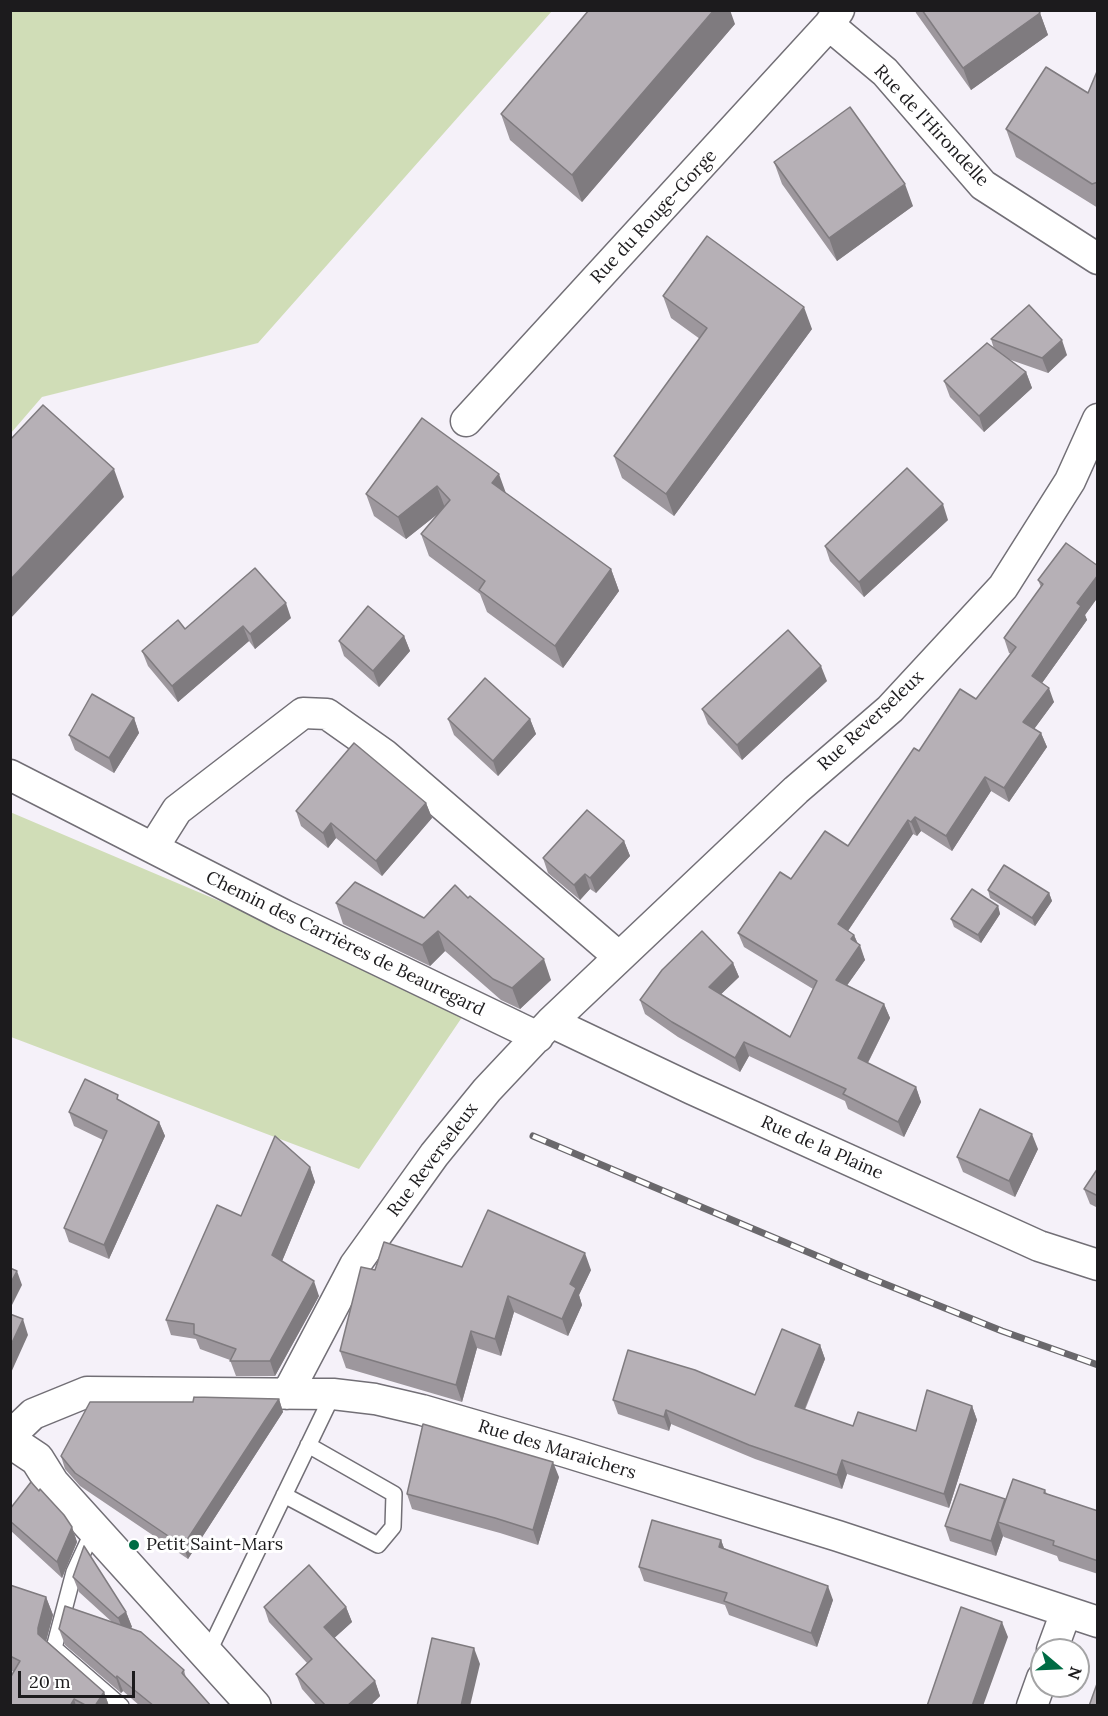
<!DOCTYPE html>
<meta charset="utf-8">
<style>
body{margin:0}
#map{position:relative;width:1108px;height:1716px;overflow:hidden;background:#f5f1f9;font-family:Lora,serif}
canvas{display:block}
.frame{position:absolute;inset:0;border:12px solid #1c1b1d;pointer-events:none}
.north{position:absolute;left:1030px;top:1638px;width:60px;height:60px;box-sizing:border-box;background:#fff;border:2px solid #a4a4a5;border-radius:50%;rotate:109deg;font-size:16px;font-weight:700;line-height:24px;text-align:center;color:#1c1b1d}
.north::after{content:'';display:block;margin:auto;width:21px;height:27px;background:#006c44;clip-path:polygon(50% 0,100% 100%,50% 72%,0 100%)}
.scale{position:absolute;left:18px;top:1671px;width:117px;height:27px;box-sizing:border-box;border:3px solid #1c1b1d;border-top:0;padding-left:8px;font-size:18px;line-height:21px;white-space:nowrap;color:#1c1b1d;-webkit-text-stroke:4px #fff;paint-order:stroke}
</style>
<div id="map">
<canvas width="1108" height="1716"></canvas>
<div class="frame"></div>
<div class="north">N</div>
<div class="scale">20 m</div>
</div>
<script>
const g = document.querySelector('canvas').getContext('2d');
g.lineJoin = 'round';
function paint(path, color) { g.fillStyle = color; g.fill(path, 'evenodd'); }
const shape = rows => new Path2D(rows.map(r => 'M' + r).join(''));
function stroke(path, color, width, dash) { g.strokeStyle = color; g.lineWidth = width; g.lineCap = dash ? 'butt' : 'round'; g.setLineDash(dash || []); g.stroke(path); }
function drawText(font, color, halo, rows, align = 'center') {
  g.font = font + ' Lora,serif'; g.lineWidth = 6; g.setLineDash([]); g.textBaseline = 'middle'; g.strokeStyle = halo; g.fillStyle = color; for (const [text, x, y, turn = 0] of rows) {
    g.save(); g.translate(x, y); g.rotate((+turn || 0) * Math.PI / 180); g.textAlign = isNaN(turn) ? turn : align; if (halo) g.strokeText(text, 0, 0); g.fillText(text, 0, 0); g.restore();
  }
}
const green = shape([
 [11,10,552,10,552,11,258,343,42,397,11,433],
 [10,812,469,1007,359,1169,11,1037]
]);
const service = shape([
 [284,1495,378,1545,393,1527,394,1494,308,1445],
 [94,1529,74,1572,54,1648,121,1706],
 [208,1653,333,1394]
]);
const minor = shape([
 [829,25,885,72,983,185,1098,259],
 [466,421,829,25,839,10],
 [10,775,284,915,538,1037],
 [153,848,177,810,303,713,327,714,385,755,619,957],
 [551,1022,692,1089,1039,1246,1098,1265],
 [287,1394,355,1265,434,1155,487,1090,551,1022,796,790,890,709,1003,587,1070,481,1098,419],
 [10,1436,33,1414,87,1392,333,1394,375,1399,422,1410,566,1452,838,1536,1098,1622],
 [1052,1650,1066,1612],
 [1032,1706,1042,1678]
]);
const tertiary = shape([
 [10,1441,37,1459,52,1483,254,1706]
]);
const rail = shape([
 [533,1136,860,1274,1002,1331,1098,1365]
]);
const wall = shape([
 [915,10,1038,10,1040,13,1048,35,971,90,916,13],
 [735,24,582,202,510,140,501,114],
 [1098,69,1098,208,1016,157,1006,129,1088,93],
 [774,162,913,206,837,261,782,184],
 [663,296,812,329,674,516,622,478,614,456,700,339,671,318],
 [991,339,1067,355,1048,373,1008,359,1026,372,1032,388,984,432,950,397,944,381,994,349],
 [422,418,506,493,611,569,619,591,563,668,487,612,480,594,429,556,421,534,439,513,406,539,374,516,366,494],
 [948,520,864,597,830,561,825,546],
 [1098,566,1098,597,1085,615,1087,620,1042,683,1054,702,1034,729,1041,733,1047,747,1009,802,991,791,952,851,921,831,917,836,913,834,848,931,854,935,865,960,847,985,884,1004,890,1018,868,1063,916,1087,921,1102,904,1137,848,1109,845,1101,749,1056,740,1072,678,1037,645,1014,640,1000,733,963,739,977,721,994,790,1037,813,989,744,947,738,933,791,879,848,846,919,751,976,699,1011,654,1009,653,1004,638,1041,587,1038,580],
 [291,618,255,649,249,641,178,702,148,666,142,651,185,629],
 [404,636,410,651,379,687,344,656,339,641],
 [827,681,742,760,708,724,702,709],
 [134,718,139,733,114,773,75,750,69,735],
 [448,719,530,719,536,734,498,776,454,735],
 [426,803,432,818,382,876,336,838,328,848,301,826,296,811],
 [624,841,630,856,596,893,590,889,580,900,548,873,543,858],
 [988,890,1049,893,1052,901,1035,926,990,898],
 [336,903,424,918,551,980,520,1009,501,1000,445,951,430,966,343,924],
 [998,906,1000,914,981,943,954,927,951,919],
 [120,1101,159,1122,165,1136,109,1259,69,1242,64,1228,103,1140,74,1126,69,1112],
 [1038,1149,1015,1197,963,1172,957,1157],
 [310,1167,315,1182,282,1261,319,1296,275,1376,236,1376,230,1360,200,1349,196,1339,171,1335,166,1320,241,1216],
 [1098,1168,1098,1208,1090,1204,1084,1189],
 [462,1267,591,1270,579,1295,582,1305,568,1336,514,1312,501,1356,477,1348,462,1402,346,1368,340,1351,375,1270],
 [820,1345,825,1359,805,1410,853,1426,916,1431,972,1406,977,1420,949,1508,847,1474,842,1489,755,1459,671,1424,669,1431,618,1414,613,1400,755,1395],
 [279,1399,283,1412,188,1559,80,1486,65,1469,61,1456,193,1402],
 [559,1477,538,1545,500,1533,412,1509,407,1494],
 [1045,1490,1047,1494,1098,1511,1098,1574,1059,1561,1057,1556,1004,1537,1003,1536,996,1556,950,1541,945,1526],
 [39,1491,72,1527,77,1542,62,1578,10,1530,10,1509],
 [721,1540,724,1548,833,1600,817,1647,729,1615,725,1605,644,1581,639,1567],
 [73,1577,126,1612,132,1627,130,1629,184,1670,186,1678,211,1706,140,1706,123,1691,121,1693,65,1645,59,1629,112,1622,79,1592],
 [10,1585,46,1597,53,1615,46,1640,104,1692,109,1706,10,1706,14,1672,10,1670],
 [264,1607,346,1607,352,1622,334,1638,375,1681,380,1696,370,1706,317,1706,302,1689,296,1674,307,1663,269,1622]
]);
const shadedWall = shape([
 [714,10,730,10,735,24,582,202,572,175],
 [1040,13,1048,35,971,90,963,68],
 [905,184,913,206,837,261,829,238],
 [804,307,812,329,674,516,666,494],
 [1062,340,1067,355,1048,373,1042,358],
 [1026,372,1032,388,984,432,979,416],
 [114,469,124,497,10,619,10,580],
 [499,474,507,496,492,483],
 [437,486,445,508,406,539,398,517],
 [943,504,948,520,864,597,859,582],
 [611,569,619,591,563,668,555,646],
 [1098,575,1098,597,1085,615,1087,620,1037,690,1032,676,1077,603],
 [286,603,291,618,255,649,250,634],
 [243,626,249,641,178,702,172,686],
 [404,636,410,651,379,687,373,671],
 [821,666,827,681,742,760,737,745],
 [1049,688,1054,702,1029,736,1023,722],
 [134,718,139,733,114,773,109,758],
 [530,719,536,734,498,776,493,761],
 [1041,733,1047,747,1009,802,1004,788],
 [985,777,991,791,952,851,946,836],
 [426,803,432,818,382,876,376,861],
 [915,817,921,831,917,836,911,822],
 [908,820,913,834,843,938,838,924],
 [331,823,336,838,328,848,323,833],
 [624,841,630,856,596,893,590,878],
 [585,874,590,889,580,900,574,885],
 [1049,893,1052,901,1035,926,1032,918],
 [998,906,1000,914,981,943,978,935],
 [438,931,445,951,430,966,422,945],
 [854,935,859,947,860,945,865,960,841,994,836,980,851,939],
 [544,959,551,980,520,1009,512,988],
 [733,963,739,977,714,1001,709,987],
 [884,1004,890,1018,863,1072,858,1058],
 [744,1042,749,1056,740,1072,735,1058],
 [916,1087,921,1102,904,1137,898,1122],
 [159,1122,165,1136,109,1259,104,1245],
 [1032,1134,1038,1149,1015,1197,1009,1181],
 [310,1167,315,1182,278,1271,272,1255],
 [585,1253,591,1270,579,1295,582,1305,568,1336,562,1319,570,1284],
 [17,1271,22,1285,10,1309,10,1284],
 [314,1281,319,1296,275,1376,270,1361],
 [508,1296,514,1312,501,1356,495,1339],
 [23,1319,28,1335,10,1375,10,1347],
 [471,1331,477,1348,462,1402,456,1385],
 [820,1345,825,1359,800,1420,795,1406],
 [279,1399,283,1412,188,1559,183,1546],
 [972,1406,977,1420,949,1508,944,1494],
 [666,1410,671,1424,669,1431,664,1417],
 [842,1460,847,1474,842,1489,837,1475],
 [553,1462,559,1477,538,1545,533,1530],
 [1005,1499,998,1522,1003,1536,996,1556,991,1541],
 [72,1527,77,1542,62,1578,57,1562],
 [721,1540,726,1554,719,1547],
 [828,1586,833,1600,817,1647,811,1633],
 [46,1597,53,1615,45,1646,38,1634,38,1628],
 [346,1607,352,1622,330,1642,324,1627],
 [126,1612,132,1627,124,1633,118,1618],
 [1002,1622,1008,1637,983,1706,972,1706],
 [474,1648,480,1664,470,1706,461,1706],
 [117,1676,123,1691,121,1693,116,1678],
 [375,1681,380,1696,370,1706,347,1706],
 [104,1692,109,1706,95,1706],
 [74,1699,76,1706,70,1706]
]);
const building = shape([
 [589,10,714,10,572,175,501,114,589,10],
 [922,10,1038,10,1040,13,963,68,922,10],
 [1046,67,1088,93,1098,69,1098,182,1092,184,1006,129,1046,67],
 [850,107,905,184,829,238,774,162,850,107],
 [707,236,804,307,666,494,614,456,707,328,663,296,707,236],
 [1029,305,1062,340,1042,358,991,339,1029,305],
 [987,343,1026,372,979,416,944,381,987,343],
 [43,405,114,469,10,580,10,440,43,405],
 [422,418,499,474,492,483,611,569,555,646,479,590,485,581,421,534,450,500,437,486,398,517,366,494,422,418],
 [907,468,943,504,859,582,825,546,907,468],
 [1066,543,1098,566,1098,575,1077,603,1081,606,1032,676,1049,688,1023,722,1041,733,1004,788,985,777,946,836,915,817,911,822,908,820,838,924,854,935,851,939,860,945,836,980,884,1004,858,1058,916,1087,898,1122,843,1094,846,1089,744,1042,735,1058,672,1022,640,1000,662,970,702,931,733,963,709,987,790,1037,817,981,738,933,780,872,791,879,825,831,848,846,914,748,919,751,960,689,976,699,1016,647,1004,638,1043,584,1038,580,1066,543],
 [255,568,286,603,250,634,243,626,172,686,142,651,178,620,185,629,255,568],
 [368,606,404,636,373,671,339,641,368,606],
 [788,630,821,666,737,745,702,709,788,630],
 [485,678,530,719,493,761,448,719,485,678],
 [92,694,134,718,109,758,69,735,92,694],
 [354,743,426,803,376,861,331,823,323,833,296,811,354,743],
 [587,810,624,841,590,878,585,874,574,885,543,858,587,810],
 [1004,865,1049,893,1032,918,988,890,1004,865],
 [355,882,424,918,455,885,468,898,470,896,544,959,512,988,493,979,438,931,422,945,336,903,355,882],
 [972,889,998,906,978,935,951,919,972,889],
 [85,1079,118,1095,117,1099,159,1122,104,1245,64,1228,107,1131,69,1112,85,1079],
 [980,1109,1032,1134,1009,1181,957,1157,980,1109],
 [275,1136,310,1167,272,1255,314,1281,270,1361,230,1361,236,1349,194,1334,194,1324,166,1320,217,1205,241,1216,275,1136],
 [1098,1168,1098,1196,1084,1189,1098,1168],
 [488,1210,585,1253,570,1284,576,1288,562,1319,508,1296,495,1339,471,1331,456,1385,340,1351,361,1267,375,1270,384,1242,462,1267,488,1210],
 [10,1268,17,1271,10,1284,10,1268],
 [10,1314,23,1319,10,1347,10,1314],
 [782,1329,820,1345,795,1406,853,1426,858,1412,916,1431,927,1390,972,1406,944,1494,842,1460,837,1475,749,1445,666,1410,664,1417,613,1400,628,1350,695,1370,755,1395,782,1329],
 [194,1397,279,1399,183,1546,75,1473,61,1456,90,1402,193,1402,194,1397],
 [423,1424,553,1462,533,1530,495,1518,407,1494,423,1424],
 [1013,1479,1045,1490,1044,1493,1098,1511,1098,1561,1053,1545,1054,1541,998,1522,1013,1479],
 [31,1482,39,1491,40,1489,64,1515,72,1527,57,1562,10,1521,10,1509,31,1482],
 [960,1484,1005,1499,991,1541,945,1526,960,1484],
 [652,1520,721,1540,719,1547,828,1586,811,1633,724,1601,727,1593,639,1567,652,1520],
 [84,1546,126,1612,118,1618,73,1577,84,1546],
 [309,1565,346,1607,324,1627,375,1681,347,1706,326,1706,296,1674,312,1659,264,1607,309,1565],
 [10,1585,46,1597,38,1628,38,1634,104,1692,95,1706,87,1706,74,1699,70,1706,10,1706,10,1678,20,1661,10,1656,10,1585],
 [65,1606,141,1632,184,1670,182,1673,211,1706,154,1706,117,1676,116,1678,59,1629,65,1606],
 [961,1607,1002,1622,972,1706,927,1706,961,1607],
 [432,1638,474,1648,461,1706,417,1706,432,1638],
 [1098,1681,1098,1706,1089,1706,1098,1681]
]);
const markers = [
 [134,1545,6,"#006c44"]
];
const streetNames = [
 ["Rue de l'Hirondelle",931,126,47],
 ["Rue du Rouge-Gorge",654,217,-47],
 ["Rue Reverseleux",871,721,-43],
 ["Chemin des Carrières de Beauregard",345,944,26],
 ["Rue de la Plaine",822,1148,24],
 ["Rue Reverseleux",433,1160,-53],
 ["Rue des Maraichers",557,1450,17]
];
const poiNames = [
 ["Petit Saint-Mars",146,1545]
];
paint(green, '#d0ddb7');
stroke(service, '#726f76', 18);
stroke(minor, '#726f76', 33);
stroke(tertiary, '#726f76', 36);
stroke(service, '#fff', 15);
stroke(minor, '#fff', 30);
stroke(tertiary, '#fff', 33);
stroke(rail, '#6a686c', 7);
stroke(rail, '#fff', 4.5, [14]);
paint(wall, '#9d979d');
paint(shadedWall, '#7f7b7f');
paint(building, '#b6b0b6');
stroke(building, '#7f7b7f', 1.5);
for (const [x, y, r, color] of markers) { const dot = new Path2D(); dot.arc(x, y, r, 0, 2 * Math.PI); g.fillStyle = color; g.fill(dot); stroke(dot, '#fff', 2); }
drawText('18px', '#1c1b1d', '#fff', streetNames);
drawText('18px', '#1c1b1d', '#fff', poiNames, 'left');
</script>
